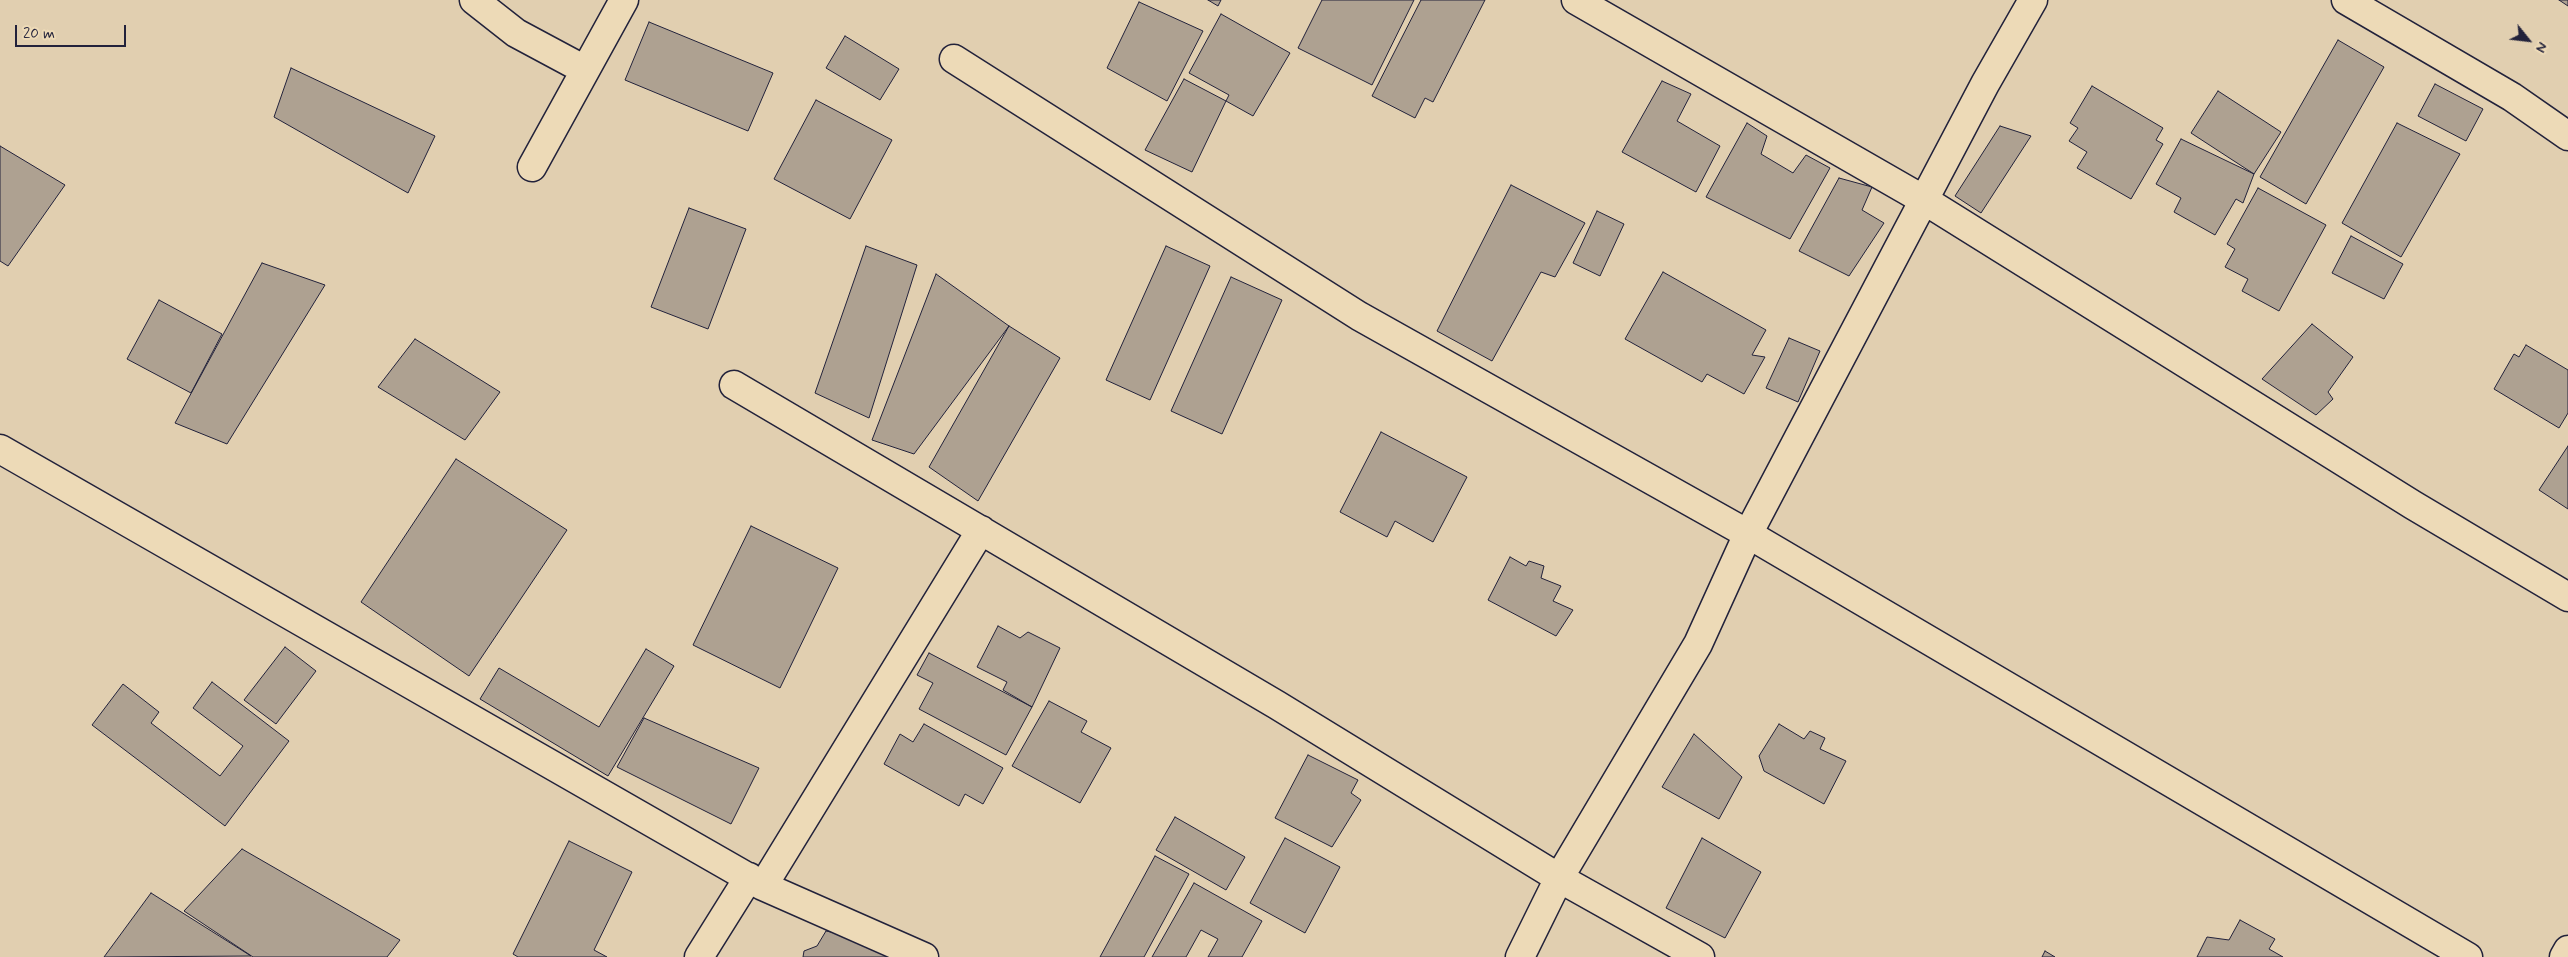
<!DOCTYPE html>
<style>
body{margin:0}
#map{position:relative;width:2568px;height:957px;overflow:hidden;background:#e1cfb0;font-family:Mynerve,sans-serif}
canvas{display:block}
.north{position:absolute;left:2503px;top:15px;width:50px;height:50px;-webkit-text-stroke:4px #eddab7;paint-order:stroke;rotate:119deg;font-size:14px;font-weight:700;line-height:20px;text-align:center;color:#22223b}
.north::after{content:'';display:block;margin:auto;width:18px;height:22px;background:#22223b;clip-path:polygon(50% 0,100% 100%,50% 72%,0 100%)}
.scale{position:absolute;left:15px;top:25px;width:111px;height:22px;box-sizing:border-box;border:2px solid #22223b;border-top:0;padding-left:6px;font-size:15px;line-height:18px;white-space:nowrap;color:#22223b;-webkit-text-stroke:4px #eddab7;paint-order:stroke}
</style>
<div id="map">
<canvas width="2568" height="957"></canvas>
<div class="north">N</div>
<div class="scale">20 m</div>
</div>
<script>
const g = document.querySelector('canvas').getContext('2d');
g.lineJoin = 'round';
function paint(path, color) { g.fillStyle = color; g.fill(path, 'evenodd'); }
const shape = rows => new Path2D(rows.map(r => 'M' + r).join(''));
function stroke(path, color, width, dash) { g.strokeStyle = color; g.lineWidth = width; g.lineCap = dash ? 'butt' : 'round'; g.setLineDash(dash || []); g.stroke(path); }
const building = shape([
 [1208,0,1221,0,1218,6,1208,0],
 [1322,0,1414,0,1372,85,1298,48,1322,0],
 [1421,0,1485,0,1433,102,1425,98,1415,118,1372,96,1421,0],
 [2559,0,2568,0,2568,6,2559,0],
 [1139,2,1203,31,1167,101,1107,68,1139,2],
 [1221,14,1290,53,1253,116,1226,101,1229,95,1189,73,1221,14],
 [649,22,773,73,748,131,625,80,649,22],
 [845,36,899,69,880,100,826,68,845,36],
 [2338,40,2384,67,2306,204,2260,177,2338,40],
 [291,68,435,136,408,193,274,117,291,68],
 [1184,79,1226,101,1192,172,1145,150,1184,79],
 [1662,81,1691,94,1677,121,1720,146,1696,192,1622,152,1662,81],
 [2435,84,2483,109,2466,141,2418,116,2435,84],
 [2092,86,2163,128,2156,140,2163,144,2131,199,2077,168,2087,152,2069,141,2078,128,2070,123,2092,86],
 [2218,91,2281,132,2254,174,2191,133,2218,91],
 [816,100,892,140,850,219,774,179,816,100],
 [1747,123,1767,136,1761,154,1793,173,1806,155,1830,168,1790,239,1706,197,1747,123],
 [2397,123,2460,154,2401,257,2342,223,2397,123],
 [2000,126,2031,136,1981,213,1955,196,2000,126],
 [2181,139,2254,174,2243,203,2236,199,2215,235,2174,212,2181,198,2156,184,2181,139],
 [0,146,65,185,8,266,0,261,0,146],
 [1839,178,1872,187,1862,210,1884,223,1849,276,1799,251,1839,178],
 [1511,185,1585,223,1555,277,1541,272,1492,361,1437,331,1511,185],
 [2258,188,2326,225,2279,311,2242,291,2248,279,2225,267,2235,249,2227,244,2258,188],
 [689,208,746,229,708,329,651,307,689,208],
 [1597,211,1624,224,1600,276,1573,263,1597,211],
 [2351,236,2403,264,2384,299,2332,273,2351,236],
 [866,246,917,265,869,418,815,393,866,246],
 [1166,246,1210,266,1150,400,1106,380,1166,246],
 [262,263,325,285,227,444,175,423,262,263],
 [1663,272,1766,330,1752,355,1765,357,1744,394,1707,374,1702,382,1625,339,1663,272],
 [936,274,1009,326,914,454,872,440,936,274],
 [1231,277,1282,300,1222,434,1171,411,1231,277],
 [159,300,222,334,191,393,127,359,159,300],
 [2312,324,2353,357,2328,392,2333,399,2316,415,2262,379,2312,324],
 [1009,326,1060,358,978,501,929,467,1009,326],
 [1789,338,1820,351,1798,402,1766,388,1789,338],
 [415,339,500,392,465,440,378,387,415,339],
 [2526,345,2568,370,2568,413,2559,428,2494,389,2514,354,2519,357,2526,345],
 [1381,432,1467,477,1433,542,1395,521,1387,537,1340,512,1381,432],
 [2568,446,2568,509,2539,490,2568,446],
 [456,459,567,530,469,676,361,602,456,459],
 [751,526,838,568,780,688,693,645,751,526],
 [1510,557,1526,566,1529,561,1544,566,1541,578,1561,586,1553,601,1573,610,1556,636,1488,600,1510,557],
 [998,626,1020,638,1028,632,1060,648,1032,707,1003,690,1007,682,977,667,998,626],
 [285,647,316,671,276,724,244,700,285,647],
 [646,649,674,666,608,776,480,699,499,668,599,727,646,649],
 [929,653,1032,707,1006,755,919,709,933,683,917,675,929,653],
 [212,682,289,741,225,826,92,725,123,684,159,712,151,723,220,776,243,746,193,708,212,682],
 [1049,701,1087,721,1081,732,1111,748,1080,803,1012,766,1049,701],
 [644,718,759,768,731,824,617,767,644,718],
 [924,724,1003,768,983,804,965,794,959,806,884,764,900,734,913,742,924,724],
 [1779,724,1804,739,1810,731,1825,738,1820,749,1846,761,1824,804,1764,771,1759,756,1779,724],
 [1694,734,1742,777,1719,819,1662,787,1694,734],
 [1308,755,1358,780,1351,793,1361,800,1332,847,1275,818,1308,755],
 [1175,817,1245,857,1226,890,1156,850,1175,817],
 [1285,838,1340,867,1305,933,1250,903,1285,838],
 [1702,838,1761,872,1725,938,1666,908,1702,838],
 [569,841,632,872,594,950,607,957,518,957,513,954,569,841],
 [242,849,400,940,387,957,253,957,184,911,242,849],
 [1155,856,1189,874,1144,957,1100,957,1155,856],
 [1194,883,1262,921,1242,957,1208,957,1218,939,1201,930,1186,957,1152,957,1194,883],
 [151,893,251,956,104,957,151,893],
 [2240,920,2275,939,2269,949,2283,957,2197,957,2207,937,2229,940,2240,920],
 [826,931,847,935,890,957,803,957,804,951,817,946,826,931],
 [2045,951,2055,957,2042,957,2045,951]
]);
const street = shape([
 [474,0,516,33,585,70],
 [1576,0,1924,200,2413,505,2568,597],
 [2346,0,2512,97,2568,136],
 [954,59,1359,316,1748,534,2468,957],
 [532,167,624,0],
 [734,385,1277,705,1559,878,1700,957],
 [0,449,763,886,924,957],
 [763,886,981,530],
 [699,957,749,877],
 [1520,957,1559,878,1698,644,1748,534,1985,84,2033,0],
 [2564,957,2568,950]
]);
paint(building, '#aea191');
stroke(building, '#22223b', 1);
stroke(street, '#22223b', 31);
stroke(street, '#eddab7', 28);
</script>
